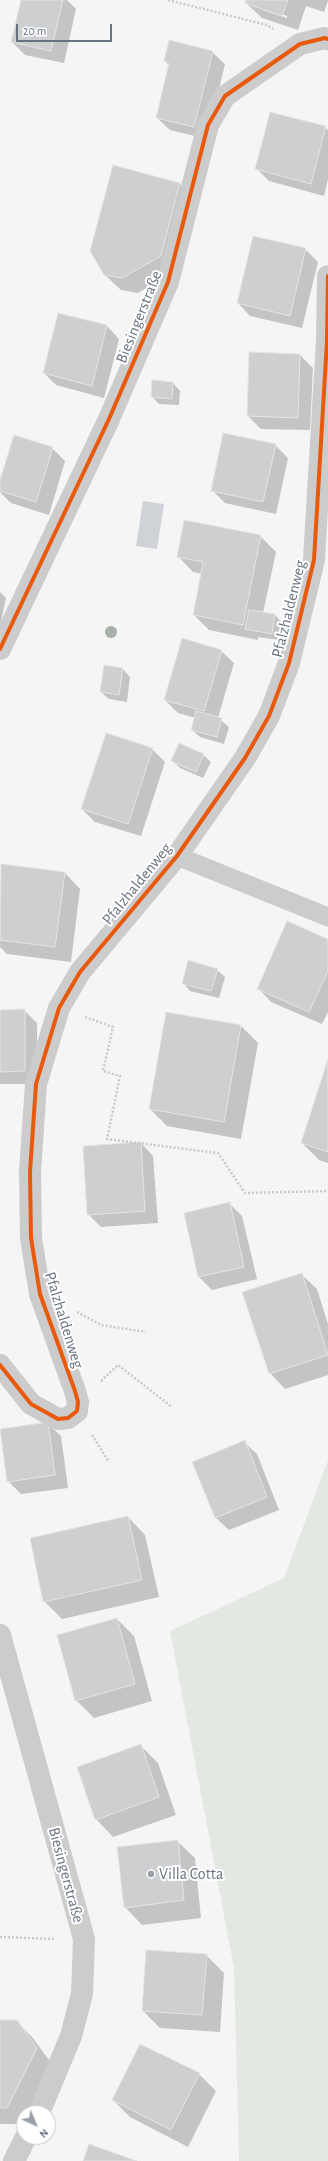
<!DOCTYPE html>
<meta charset="utf-8">
<style>
body{margin:0}
#map{position:relative;width:328px;height:2161px;overflow:hidden;background:#f5f5f5;font-family:"Alegreya Sans",sans-serif}
canvas{display:block}
.north{position:absolute;left:16px;top:2105px;width:40px;height:40px;box-sizing:border-box;background:#fff;border:1px solid #c3c7cd;border-radius:50%;rotate:136deg;font-size:11px;font-weight:700;line-height:16px;text-align:center;color:#697281}
.north::after{content:'';display:block;margin:auto;width:14px;height:18px;background:#9aa0aa;clip-path:polygon(50% 0,100% 100%,50% 72%,0 100%)}
.scale{position:absolute;left:16px;top:24px;width:96px;height:18px;box-sizing:border-box;border:2px solid #697281;border-top:0;padding-left:5px;font-size:12px;line-height:14px;white-space:nowrap;color:#697281;-webkit-text-stroke:3px #fff;paint-order:stroke}
</style>
<div id="map">
<canvas width="328" height="2161"></canvas>
<div class="north">N</div>
<div class="scale">20 m</div>
</div>
<script>
const g = document.querySelector('canvas').getContext('2d');
g.lineJoin = 'round';
function paint(path, color) { g.fillStyle = color; g.fill(path, 'evenodd'); }
const shape = rows => new Path2D(rows.map(r => 'M' + r).join(''));
function stroke(path, color, width, dash) { g.strokeStyle = color; g.lineWidth = width; g.lineCap = dash ? 'butt' : 'round'; g.setLineDash(dash || []); g.stroke(path); }
function drawText(font, color, halo, rows, align = 'center') {
  g.font = font + ' "Alegreya Sans",sans-serif'; g.lineWidth = 4; g.setLineDash([]); g.textBaseline = 'middle'; g.strokeStyle = halo; g.fillStyle = color; for (const [text, x, y, turn = 0] of rows) {
    g.save(); g.translate(x, y); g.rotate((+turn || 0) * Math.PI / 180); g.textAlign = isNaN(turn) ? turn : align; if (halo) g.strokeText(text, 0, 0); g.fillText(text, 0, 0); g.restore();
  }
}
const green = shape([
 [328,1460,328,2161,239,2161,234,1968,170,1631,284,1578]
]);
const water = shape([
 [143,501,164,504,157,549,136,546]
]);
const shadow = shape([
 [22,0,67,0,76,9,64,63,25,55,12,42],
 [247,0,328,0,328,1,324,12,306,6,298,30,262,18,246,3],
 [263,8,287,16,287,18,263,10],
 [212,52,225,64,207,139,170,130,157,118,169,66,165,61],
 [325,127,328,130,328,179,324,196,269,181,256,168],
 [180,184,195,199,176,271,138,293,121,290,105,275],
 [305,249,318,262,302,328,250,316,238,303],
 [59,314,107,326,119,339,104,398,56,385,44,373],
 [300,355,313,368,310,430,261,429,248,416],
 [153,381,173,383,180,391,179,405,159,404,152,397],
 [275,445,288,458,276,514,225,503,212,490],
 [52,448,65,461,49,515,11,503,0,492,0,483],
 [260,536,276,552,263,613,275,615,282,623,279,640,258,637,258,640,209,630,194,615,202,574,193,572,178,556],
 [0,592,6,598,0,626],
 [221,651,234,663,218,718,229,727,224,744,200,737,192,730,196,718,178,713,165,700],
 [105,667,123,669,130,677,127,702,109,699,101,692],
 [152,749,165,762,141,836,95,822,82,809],
 [203,755,211,762,203,778,180,768,173,761],
 [2,865,65,873,80,889,71,962,7,954,0,947],
 [328,940,328,1012,322,1024,271,1002,259,989],
 [217,970,225,977,219,998,190,991,183,983],
 [24,1010,37,1023,37,1084,0,1084,0,1011],
 [167,1013,241,1026,258,1043,241,1139,167,1126,150,1109],
 [328,1062,328,1163,319,1160,302,1143],
 [141,1143,153,1156,158,1223,101,1227,88,1214],
 [229,1203,242,1216,257,1279,212,1290,199,1277],
 [301,1274,317,1289,328,1324,328,1375,285,1389,270,1373],
 [48,1424,61,1436,68,1488,21,1494,8,1481],
 [244,1442,257,1454,279,1510,229,1530,216,1518],
 [128,1517,145,1535,159,1597,62,1619,44,1601],
 [117,1619,134,1636,152,1701,94,1718,76,1700],
 [140,1745,158,1763,176,1815,113,1837,96,1819],
 [177,1841,195,1858,201,1918,142,1925,125,1907],
 [206,1955,224,1973,220,2032,160,2028,143,2011],
 [0,2021,16,2021,32,2037,52,2064,28,2113,24,2113,22,2124,0,2124],
 [199,2074,216,2091,188,2147,130,2117,113,2100]
]);
const building = shape([
 [21,0,63,0,51,51,11,42,21,0],
 [246,0,288,0,282,16,245,3,246,0],
 [169,40,213,51,194,127,156,118,169,63,164,61,169,40],
 [270,112,326,126,311,184,255,169,270,112],
 [113,165,180,183,161,256,122,278,104,275,90,251,113,165],
 [253,236,306,248,290,316,237,303,253,236],
 [58,313,107,325,92,386,43,373,58,313],
 [249,352,300,354,298,418,247,416,249,352],
 [152,380,173,382,172,399,151,397,152,380],
 [223,433,276,444,263,502,211,491,223,433],
 [14,435,53,447,36,502,0,491,0,480,14,435],
 [184,520,261,535,243,625,193,615,203,562,177,557,184,520],
 [249,610,275,614,272,634,245,629,249,610],
 [182,638,222,650,204,711,164,700,182,638],
 [104,665,123,668,119,695,100,692,104,665],
 [196,711,222,718,217,737,191,730,196,711],
 [106,733,153,748,128,824,81,809,106,733],
 [179,743,204,754,196,772,171,761,179,743],
 [1,864,65,872,55,947,0,940,1,864],
 [287,921,328,939,328,971,309,1012,257,989,287,921],
 [188,960,218,969,211,991,182,984,188,960],
 [25,1009,25,1071,0,1072,0,1010,25,1009],
 [166,1012,241,1025,224,1122,149,1109,166,1012],
 [328,1059,328,1152,301,1143,328,1059],
 [141,1142,145,1211,87,1215,83,1146,141,1142],
 [230,1202,244,1267,198,1277,184,1213,230,1202],
 [302,1273,328,1355,269,1374,242,1292,302,1273],
 [48,1422,55,1475,7,1482,0,1429,48,1422],
 [245,1440,267,1497,215,1518,192,1462,245,1440],
 [128,1516,142,1580,43,1602,30,1538,128,1516],
 [117,1618,135,1684,75,1701,57,1635,117,1618],
 [141,1744,159,1797,95,1820,77,1767,141,1744],
 [178,1840,184,1900,124,1908,117,1847,178,1840],
 [146,1950,207,1954,202,2015,142,2011,146,1950],
 [0,2020,17,2020,37,2048,7,2108,0,2108,0,2020],
 [140,2044,200,2073,171,2130,112,2100,140,2044],
 [89,2144,137,2161,83,2161,89,2144]
]);
const path = shape([
 [168,0,267,25,273,29],
 [85,1017,113,1027,103,1071,120,1076,107,1139,218,1153,245,1193,328,1191],
 [77,1312,101,1325,146,1332],
 [101,1381,118,1365,172,1407],
 [92,1435,109,1462],
 [0,1937,56,1939],
 [0,2109,0,2108]
]);
const service = shape([
 [177,856,328,917]
]);
const minor = shape([
 [0,649,109,419,168,282,208,125,225,96,300,44,325,38,328,39],
 [0,1365,31,1404,58,1419,68,1418,77,1411,78,1402,75,1391,40,1294,31,1238,30,1172,36,1084,59,1008,80,972,177,856,245,758,269,716,289,663,314,560,327,341,328,276],
 [0,1635,84,1939,82,1994,71,2036,39,2113],
 [14,2161,26,2137]
]);
const cycleway = shape([
 [0,649,109,419,168,282,208,125,225,96,300,44,325,38,328,39],
 [0,1365,31,1404,58,1419,68,1418,77,1411,78,1402,75,1391,40,1294,31,1238,30,1172,36,1084,59,1008,80,972,177,856,245,758,269,716,289,663,314,560,327,341,328,276]
]);
const trees = [
 [111,632]
];
const markers = [
 [151,1874,4,"#9aa0aa"]
];
const streetNames = [
 ["Biesingerstraße",139,317,-68],
 ["Pfalzhaldenweg",289,609,-76],
 ["Pfalzhaldenweg",137,884,-51],
 ["Pfalzhaldenweg",64,1320,73],
 ["Biesingerstraße",66,1875,75]
];
const poiNames = [
 ["Villa Cotta",159,1874]
];
paint(green, '#e4e8e3');
paint(water, '#cfd3d7');
paint(shadow, '#0003');
paint(building, '#cecfd0');
stroke(building, '#e4e4e4', 1);
stroke(path, '#c9c9ca', 2.5, [2, 2]);
stroke(service, '#cccccd', 19);
stroke(minor, '#cccccd', 22);
stroke(cycleway, '#e8590c', 4);
g.fillStyle = '#a7b1a7';
for (const [x, y] of trees) { g.beginPath(); g.arc(x, y, 6, 0, 2 * Math.PI); g.fill(); }
for (const [x, y, r, color] of markers) { const dot = new Path2D(); dot.arc(x, y, r, 0, 2 * Math.PI); g.fillStyle = color; g.fill(dot); stroke(dot, '#fff', 1.5); }
drawText('16px', '#697281', '#fff', streetNames);
drawText('16px', '#697281', '#fff', poiNames, 'left');
</script>
